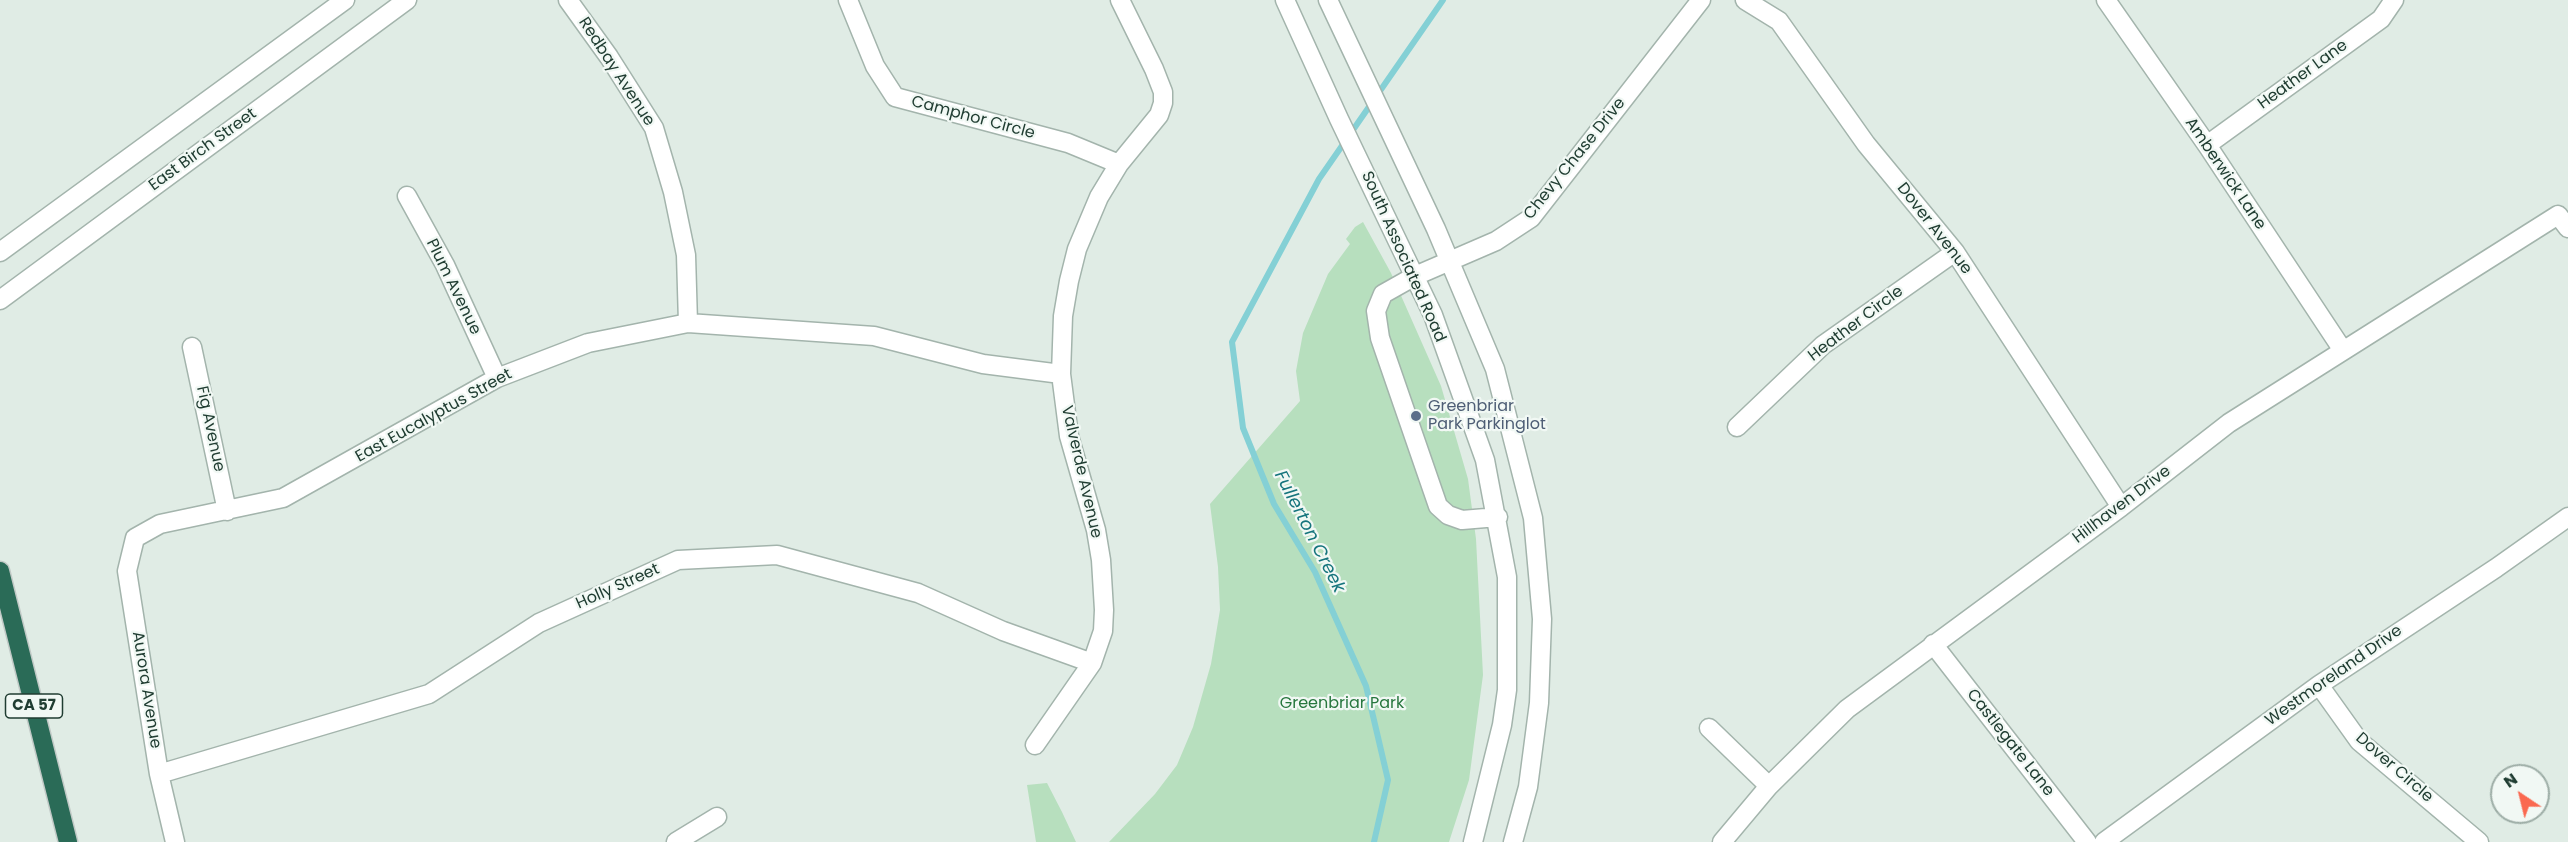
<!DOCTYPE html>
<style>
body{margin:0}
#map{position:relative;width:2568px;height:842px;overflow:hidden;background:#e0ece5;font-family:Poppins,sans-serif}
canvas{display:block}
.north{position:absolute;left:2490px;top:764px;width:60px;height:60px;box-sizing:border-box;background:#f1f8f4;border:2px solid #9dada6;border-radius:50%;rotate:325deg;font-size:16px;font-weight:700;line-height:24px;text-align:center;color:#203d32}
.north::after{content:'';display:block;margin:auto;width:21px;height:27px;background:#fa6950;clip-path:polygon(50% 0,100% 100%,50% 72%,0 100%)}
</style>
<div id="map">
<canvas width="2568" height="842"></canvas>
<div class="north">N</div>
</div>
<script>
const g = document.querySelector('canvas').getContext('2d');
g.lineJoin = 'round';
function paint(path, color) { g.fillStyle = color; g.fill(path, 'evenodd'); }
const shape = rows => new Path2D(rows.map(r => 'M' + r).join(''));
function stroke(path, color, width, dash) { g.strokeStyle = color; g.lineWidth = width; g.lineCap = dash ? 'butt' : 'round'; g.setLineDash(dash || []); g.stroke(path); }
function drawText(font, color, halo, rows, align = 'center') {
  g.font = font + ' Poppins,sans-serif'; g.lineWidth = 4.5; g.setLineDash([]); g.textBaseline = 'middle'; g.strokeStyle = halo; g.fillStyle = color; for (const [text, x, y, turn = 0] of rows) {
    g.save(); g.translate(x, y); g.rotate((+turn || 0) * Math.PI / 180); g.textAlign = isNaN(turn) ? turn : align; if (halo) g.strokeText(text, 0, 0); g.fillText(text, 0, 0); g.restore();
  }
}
const green = shape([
 [1363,222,1391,273,1441,386,1468,479,1476,539,1483,675,1469,780,1449,842,1109,842,1155,794,1177,765,1193,727,1211,664,1220,610,1218,567,1210,504,1300,401,1296,371,1303,333,1328,274,1350,244,1346,239,1355,227],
 [1047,783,1062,812,1076,842,1036,842,1027,785]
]);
const stream = shape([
 [1374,842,1388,780,1366,686,1315,572,1274,504,1243,428,1232,342,1319,179,1443,0]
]);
const minor = shape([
 [568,0,609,57,654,128,673,192,686,255,688,323],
 [848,0,875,66,895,97,1068,143,1119,164],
 [1285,0,1339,119,1433,315,1485,460,1507,577,1507,690,1502,725,1473,842],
 [1328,0,1436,229,1495,369,1533,518,1542,619,1539,703,1528,787,1513,842],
 [1745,0,1779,21,1866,144,1955,252,2121,507],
 [2106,0,2207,145,2342,349],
 [2207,145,2381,19,2394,0],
 [407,196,445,265,497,378],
 [0,252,345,0],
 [0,300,407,0],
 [192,347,227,511],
 [1737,427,1823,345,1955,252],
 [1498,517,1462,520,1448,515,1438,506,1380,338,1376,311,1383,294,1415,276,1496,241,1531,218,1701,0],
 [1933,644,2087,842],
 [2319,685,2359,741,2479,842],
 [1709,728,1769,786],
 [1035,745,1092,663,1103,631,1104,610,1101,560,1096,530,1069,436,1061,374,1063,316,1069,281,1077,249,1099,197,1119,164,1159,115,1163,103,1163,92,1154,69,1120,0],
 [159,774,429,694,539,623,678,560,777,555,918,593,1003,631,1092,663],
 [175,842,159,774,127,571,135,538,160,524,283,498,497,378,588,343,688,323,874,336,983,364,1061,374],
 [676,842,717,817],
 [1722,842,1769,786,1847,709,2121,507,2229,423,2558,215,2568,228],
 [2104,842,2319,685,2496,568,2568,517]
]);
const highway = shape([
 [0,571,68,842]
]);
const markers = [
 [1416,416,6,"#5c6f8a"]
];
const shields = [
 [34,706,57]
];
const shieldNames = [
 ["CA 57",34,706]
];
const streetNames = [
 ["Redbay Avenue",616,72,57],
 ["Heather Lane",2303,75,-36],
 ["Camphor Circle",973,118,15],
 ["East Birch Street",203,150,-36],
 ["Chevy Chase Drive",1575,159,-51],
 ["Amberwick Lane",2225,174,56],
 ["Dover Avenue",1934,229,52],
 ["South Associated Road",1403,257,66],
 ["Plum Avenue",453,287,64],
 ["Heather Circle",1856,324,-37],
 ["East Eucalyptus Street",434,416,-29],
 ["Fig Avenue",210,429,78],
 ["Valverde Avenue",1081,472,77],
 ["Hillhaven Drive",2122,505,-37],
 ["Holly Street",618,587,-24],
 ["Westmoreland Drive",2334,676,-35],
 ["Aurora Avenue",146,690,81],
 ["Castlegate Lane",2010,743,52],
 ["Dover Circle",2394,768,41]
];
const serviceNames = [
 ["Greenbriar",1428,407],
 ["Park Parkinglot",1428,425]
];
const parkNames = [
 ["Greenbriar Park",1342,704]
];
const waterNames = [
 ["Fullerton Creek",1309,532,63]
];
paint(green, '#b7dfbe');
stroke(stream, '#84d0d5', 6);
stroke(minor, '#a3b4ac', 21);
stroke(highway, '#c1c9c6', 21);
stroke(minor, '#fff', 18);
stroke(highway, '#2a6b57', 18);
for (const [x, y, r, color] of markers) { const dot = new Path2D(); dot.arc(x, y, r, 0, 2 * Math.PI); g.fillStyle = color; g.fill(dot); stroke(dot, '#f1f8f4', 2); }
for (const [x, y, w] of shields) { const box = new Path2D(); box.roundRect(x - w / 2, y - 12, w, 24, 4.5); g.fillStyle = '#f1f8f4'; g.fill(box); stroke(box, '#203d32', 1.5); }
drawText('bold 15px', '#203d32', null, shieldNames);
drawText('16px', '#203d32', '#f1f8f4', streetNames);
drawText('16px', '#4e5e75', '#f1f8f4', serviceNames, 'left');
drawText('16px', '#27773e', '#f1f8f4', parkNames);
drawText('italic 18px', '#16757d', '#f1f8f4', waterNames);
</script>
